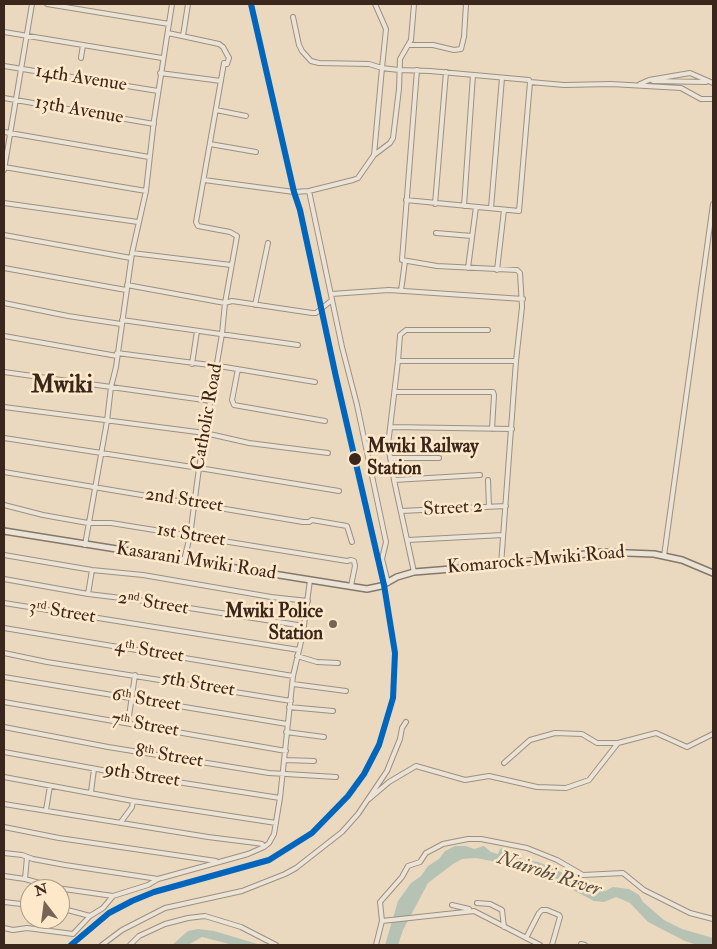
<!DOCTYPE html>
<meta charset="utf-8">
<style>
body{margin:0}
#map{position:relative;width:717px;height:949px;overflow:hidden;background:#ead8bf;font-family:"IM FELL Double Pica",serif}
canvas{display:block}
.frame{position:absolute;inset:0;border:5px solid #3b261c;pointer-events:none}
.north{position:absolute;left:20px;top:879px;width:50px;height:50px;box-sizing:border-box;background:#fde8ca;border:1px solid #af9a84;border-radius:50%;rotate:345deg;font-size:14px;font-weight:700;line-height:20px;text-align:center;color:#3b261c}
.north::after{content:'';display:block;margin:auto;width:18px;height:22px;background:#786455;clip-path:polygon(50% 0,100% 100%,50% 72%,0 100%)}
</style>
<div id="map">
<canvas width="717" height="949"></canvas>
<div class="frame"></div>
<div class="north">N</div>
</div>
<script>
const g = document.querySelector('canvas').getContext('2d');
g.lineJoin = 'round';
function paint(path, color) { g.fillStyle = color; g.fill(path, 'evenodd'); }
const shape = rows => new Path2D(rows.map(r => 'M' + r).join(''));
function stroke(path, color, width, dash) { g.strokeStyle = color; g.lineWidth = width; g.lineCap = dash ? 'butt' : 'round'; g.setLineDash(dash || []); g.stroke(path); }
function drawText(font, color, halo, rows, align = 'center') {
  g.font = font + ' "IM FELL Double Pica",serif'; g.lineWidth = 5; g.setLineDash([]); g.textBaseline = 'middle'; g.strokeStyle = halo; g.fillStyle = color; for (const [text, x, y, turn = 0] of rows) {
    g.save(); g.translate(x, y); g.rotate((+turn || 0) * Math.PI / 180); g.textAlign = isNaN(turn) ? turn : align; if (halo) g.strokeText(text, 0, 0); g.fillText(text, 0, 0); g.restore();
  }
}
const water = shape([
 [455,846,466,846,474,849,484,846,491,852,498,854,500,849,504,848,524,860,538,862,555,869,592,889,605,891,613,887,629,889,639,895,643,902,664,920,682,929,713,938,713,945,697,945,685,941,648,922,630,903,621,899,616,897,604,902,594,901,573,890,524,871,502,863,476,858,462,859,453,864,428,883,403,930,398,945,385,945,398,901,411,883,421,876,428,866,439,859,445,851],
 [198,929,214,931,261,945,233,945,202,937,188,945,172,945,188,931]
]);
const minor = shape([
 [47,4,169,24],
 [375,4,386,29,382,68,399,70,430,71,529,80,530,82,519,211,406,200],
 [293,17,299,45,302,51,311,61,319,63,369,64,382,68,374,155],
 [4,32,162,58],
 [168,33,219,44,223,47,229,58,227,64,224,63,196,222,198,226,230,232,237,236,225,303,222,334,199,468,190,536,184,560],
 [183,36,188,4],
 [409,45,433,45,454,50,461,49,464,37,466,4],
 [81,58,83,45],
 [4,66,158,91],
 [417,70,402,260,437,266,517,270,520,273,522,307,516,361,501,565],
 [160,73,221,81],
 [653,81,706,82],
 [530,82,564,85,611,84,681,88,701,99,713,99],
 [640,84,649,80,690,73,713,83],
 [4,98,154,124],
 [216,110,246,116],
 [4,132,149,157],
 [210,144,256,152],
 [4,167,146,191],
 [4,170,32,4],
 [204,180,294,192,309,191,353,180,358,178,374,155,390,143,393,138,399,89,400,59,411,40,414,4],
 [309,191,342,347,357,405,386,542,382,559,388,583],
 [4,203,138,222],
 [435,204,446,72],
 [464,206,473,75],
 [491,208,502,78],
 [436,233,472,236],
 [4,235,131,258],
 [132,253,231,265],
 [4,268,126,290],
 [468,268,476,207],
 [497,270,504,210],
 [127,285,225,303,232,301,312,313,316,313,332,300],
 [401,291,405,261],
 [331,294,389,290,523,299],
 [4,303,68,316,121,324],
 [255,305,268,243],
 [122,320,298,345],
 [4,336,117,356],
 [117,353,225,367,315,382],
 [398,361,516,361],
 [192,364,197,331],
 [238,369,232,400,234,405,325,421],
 [4,372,211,401],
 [395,392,493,392,494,395,492,429],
 [4,407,205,433,249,443,328,453],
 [391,427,512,429],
 [4,438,199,468,339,491],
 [390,458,439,458],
 [4,472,303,522,309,522,312,520,347,526,352,542],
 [394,480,480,475],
 [488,480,489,507],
 [4,505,43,515,88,523,111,523,347,561,351,560,354,561,355,566,351,586],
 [401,511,506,506],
 [408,540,503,535],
 [85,545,107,421,111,387,116,367,132,253,146,191,154,120,172,4],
 [4,555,92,570,143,575,271,597,308,601],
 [664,556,713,204],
 [414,572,394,480,388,445,398,361,400,335,406,330,488,330],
 [4,579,88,594,138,600,304,626],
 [88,594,92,570],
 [4,603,299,650],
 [4,628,293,676],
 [4,653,47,662,291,701],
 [297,656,317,662,338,663],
 [4,677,287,724],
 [293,684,346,691],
 [4,702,286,751],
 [289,707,333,711],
 [128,723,135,675],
 [4,727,108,747,269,773,336,777],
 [286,732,324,737],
 [4,752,113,772,280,798],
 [285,760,314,761],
 [504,763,530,740,555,733,582,734,597,743,618,743],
 [4,777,133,801,276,823],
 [91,792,94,769],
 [369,799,389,782,416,766,465,780,489,776,537,787,566,788,589,780,618,743,656,733,687,747,713,734],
 [4,804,208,837,256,843,262,844,264,847],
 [46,810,50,786],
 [121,822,132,807,133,801],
 [4,827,59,838,216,861],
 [4,853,22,855,33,859,65,865,158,879],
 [4,876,25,879,57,888,113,896],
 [25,879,27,857],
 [4,902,30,905],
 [477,903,490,904,502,910,504,927],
 [452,905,469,909],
 [60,908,90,916],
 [382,921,474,911,540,945],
 [4,928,13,930,27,928,73,934,90,916,103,908,113,896,148,885,158,879,248,854,264,847,269,843,274,834,280,798,293,676,303,633,310,580],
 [526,938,539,913,542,910,547,910,559,915,560,917,552,945],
 [581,944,585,945],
 [102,945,122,930,165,908,242,891,285,874,296,868,342,832,358,814,387,771,400,739,402,728,406,722],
 [130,945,139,936,165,924,188,918,205,916,241,927,276,945],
 [376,945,382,921,380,902,402,877,408,866,420,862,426,853,443,844,468,839,481,839,527,848,557,860,583,875,623,873,644,890,690,913,713,919]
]);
const secondary = shape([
 [4,531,367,589,381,586,397,577,414,572,501,565,601,552,654,554,682,560,713,573]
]);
const rail1 = shape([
 [71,945,109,913,132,901,154,892,269,860,312,833,348,796,364,774,379,745,393,698,395,653,384,585,336,377,300,210,294,192,251,4]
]);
const markers = [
 [355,459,7,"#3b261c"],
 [333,624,5,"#786455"]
];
const streetNames = [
 ["14th Avenue",81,79,9],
 ["13th Avenue",79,111,10],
 ["Catholic Road",208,417,-80],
 ["2nd Street",184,501,9],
 ["Street 2",453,509,-3],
 ["1st Street",191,536,9],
 ["Komarock-Mwiki Road",536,561,-5],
 ["Kasarani Mwiki Road",196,562,9],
 ["2ⁿᵈ Street",153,604,9],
 ["3ʳᵈ Street",62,613,9],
 ["4ᵗʰ Street",149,652,9],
 ["5th Street",198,685,10],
 ["6ᵗʰ Street",146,701,9],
 ["7ᵗʰ Street",145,726,10],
 ["8ᵗʰ Street",169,757,9],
 ["9th Street",142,776,9]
];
const stopNames = [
 ["Mwiki Railway",367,448],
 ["Station",367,470]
];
const poiNames = [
 ["Mwiki Police",323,613],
 ["Station",323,635]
];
const waterNames = [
 ["Nairobi River",549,875,18]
];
const districtNames = [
 ["Mwiki",62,387]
];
paint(water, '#b6c3b4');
stroke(minor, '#9c9081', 6);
stroke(secondary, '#84786b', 8);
stroke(minor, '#ece3d7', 4);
stroke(secondary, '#ece3d7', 5);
stroke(rail1, '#0065bd', 6);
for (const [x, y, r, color] of markers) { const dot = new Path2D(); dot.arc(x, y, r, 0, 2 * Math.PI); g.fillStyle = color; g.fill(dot); stroke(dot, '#fde8ca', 2); }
drawText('19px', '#3b261c', '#fde8ca', streetNames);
drawText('bold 19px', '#3b261c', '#fde8ca', stopNames, 'left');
drawText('bold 19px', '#3b261c', '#fde8ca', poiNames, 'right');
drawText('italic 20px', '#544b41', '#fde8ca', waterNames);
drawText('bold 24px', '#3b261c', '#fde8ca', districtNames);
</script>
